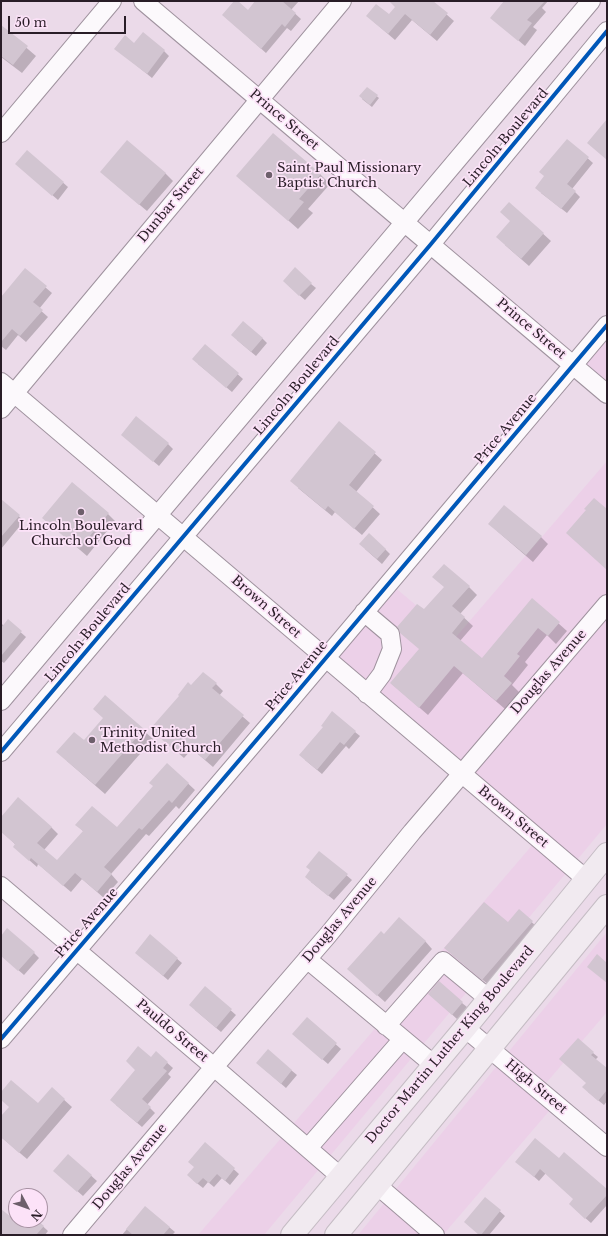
<!DOCTYPE html>
<style>
body{margin:0}
#map{position:relative;width:608px;height:1236px;overflow:hidden;background:#ebdae9;font-family:"Libre Baskerville",serif}
canvas{display:block}
.frame{position:absolute;inset:0;border:2px solid #291d27;pointer-events:none}
.north{position:absolute;left:8px;top:1188px;width:40px;height:40px;box-sizing:border-box;background:#fce2f8;border:1px solid #a893a4;border-radius:50%;rotate:131deg;font-size:11px;font-weight:700;line-height:16px;text-align:center;color:#291d27}
.north::after{content:'';display:block;margin:auto;width:14px;height:18px;background:#6d5f6b;clip-path:polygon(50% 0,100% 100%,50% 72%,0 100%)}
.scale{position:absolute;left:8px;top:16px;width:118px;height:18px;box-sizing:border-box;border:2px solid #291d27;border-top:0;padding-left:5px;font-size:12px;line-height:14px;white-space:nowrap;color:#291d27;-webkit-text-stroke:3px #fce2f8;paint-order:stroke}
</style>
<div id="map">
<canvas width="608" height="1236"></canvas>
<div class="frame"></div>
<div class="north">N</div>
<div class="scale">50 m</div>
</div>
<script>
const g = document.querySelector('canvas').getContext('2d');
g.lineJoin = 'round';
function paint(path, color) { g.fillStyle = color; g.fill(path, 'evenodd'); }
const shape = rows => new Path2D(rows.map(r => 'M' + r).join(''));
function stroke(path, color, width, dash) { g.strokeStyle = color; g.lineWidth = width; g.lineCap = dash ? 'butt' : 'round'; g.setLineDash(dash || []); g.stroke(path); }
function drawText(font, color, halo, rows, align = 'center') {
  g.font = font + ' "Libre Baskerville",serif'; g.lineWidth = 3.5; g.setLineDash([]); g.textBaseline = 'middle'; g.strokeStyle = halo; g.fillStyle = color; for (const [text, x, y, turn = 0] of rows) {
    g.save(); g.translate(x, y); g.rotate((+turn || 0) * Math.PI / 180); g.textAlign = isNaN(turn) ? turn : align; if (halo) g.strokeText(text, 0, 0); g.fillText(text, 0, 0); g.restore();
  }
}
const built = shape([
 [607,333,607,396,576,369],
 [607,461,607,824,264,1235,198,1235,534,843,326,663,392,585,455,638],
 [607,932,607,1012,535,1096,550,1110,443,1235,358,1235]
]);
const shadow = shape([
 [235,1,248,11,256,1,299,1,291,10,301,19,291,31,287,28,266,53,223,15],
 [401,1,431,1,454,21,437,41,412,20,395,40,374,22,389,16],
 [505,1,548,1,542,8,546,12,533,27,537,30,525,46,492,18],
 [1,26,36,56,22,73,1,57],
 [164,51,169,56,152,78,121,53],
 [367,88,379,98,372,107,362,99],
 [567,140,593,163,572,189,580,197,567,213,541,193,545,177],
 [27,151,68,187,58,200,21,168],
 [165,173,173,181,147,211,109,179],
 [320,174,330,184,308,209,313,213,298,229,238,176],
 [509,203,551,241,529,266,505,245,511,222],
 [25,270,52,293,39,309,48,317,26,342,18,335,6,350,1,346,1,299],
 [311,284,316,288,305,300,289,286],
 [262,338,267,343,256,356,237,340],
 [205,345,243,379,232,392,198,364],
 [339,422,382,460,356,492,380,514,362,535,335,512,332,516,298,488],
 [127,439,168,444,173,449,159,466],
 [1,500,24,521,1,549],
 [108,514,115,521,87,556,43,518],
 [497,531,541,537,548,544,533,562],
 [365,549,385,549,390,554,382,564],
 [469,587,477,595,460,614,473,626,460,641,482,660,532,600,567,631,556,644,547,635,525,662,528,665,512,685,519,692,505,709,463,673,428,715,391,683,420,649,424,611],
 [8,621,26,637,4,663,1,661,1,623,4,626],
 [216,684,223,691,219,696,250,723,213,767,192,749,184,758,159,736,180,696,191,686],
 [104,719,143,730,153,739,105,794,67,761],
 [355,732,360,736,349,749,346,746,322,774,305,760],
 [167,764,195,790,179,809,176,806,149,836,146,834,111,874,118,882,104,898,82,879,71,892,38,864,37,867,21,853,16,845,1,831,1,818,51,827,58,834,44,850,57,861,84,832,77,825,117,829,154,786],
 [319,852,352,880,334,900,311,882,311,871],
 [519,910,540,930,490,986,453,955,508,924],
 [150,936,182,963,168,980,141,957],
 [1,937,34,953,39,958,24,975,1,955],
 [425,941,432,949,385,1002,356,976],
 [205,988,236,1015,221,1032,195,1010],
 [434,998,462,1003,467,1007,457,1019],
 [307,1019,341,1049,328,1064,299,1039],
 [268,1051,297,1075,286,1088,263,1068],
 [156,1053,173,1068,168,1074,171,1077,147,1105,155,1113,142,1127,116,1105],
 [593,1053,598,1057,595,1060,607,1070,607,1101,604,1105,588,1092,587,1083,565,1063],
 [52,1089,72,1107,27,1159,1,1137,1,1118,10,1107,1,1099,1,1093,38,1105],
 [205,1143,239,1174,230,1185,222,1178,214,1187,208,1182,203,1188,193,1180,195,1167],
 [68,1155,97,1181,83,1196,59,1175],
 [559,1159,607,1191,607,1205,591,1223,575,1209,575,1199,546,1173,539,1181,522,1166],
 [485,1198,505,1216,489,1235,479,1235],
 [145,1207,175,1232,172,1235,122,1235],
 [1,1210,21,1227,27,1220,36,1220,48,1231,45,1235,1,1235]
]);
const building = shape([
 [234,1,238,1,248,10,255,1,282,1,296,13,285,27,282,24,261,49,222,15],
 [389,1,433,1,448,13,430,35,405,14,388,34,366,16,376,4,389,14,395,7],
 [504,1,545,1,527,20,532,23,518,41,490,18],
 [1,25,28,46,13,65,1,56],
 [143,32,165,50,147,74,114,49,125,35,134,43],
 [367,87,378,95,370,105,359,96],
 [607,119,607,160,587,143],
 [273,133,321,174,299,199,304,202,288,221,236,176],
 [567,139,589,157,567,184,576,191,561,209,535,188,544,176,539,172],
 [127,140,166,173,139,205,100,172],
 [27,150,64,182,52,196,15,164],
 [509,202,544,233,521,259,496,237,510,221,500,212],
 [295,267,312,283,299,296,283,281],
 [25,268,47,286,33,302,43,310,20,336,12,329,1,342,1,297],
 [243,321,263,338,251,352,231,335],
 [205,344,239,373,226,388,192,359],
 [136,416,169,443,153,462,121,435],
 [339,421,376,452,349,485,374,506,354,529,328,506,325,510,290,481],
 [72,482,109,513,79,549,42,518],
 [594,498,607,509,607,570,566,533,586,510,584,509],
 [1,499,20,515,1,537],
 [504,505,542,536,526,555,488,524],
 [369,533,386,549,377,559,359,544],
 [444,564,470,586,452,606,465,617,452,633,482,658,532,598,560,622,548,636,538,628,517,654,520,656,504,676,512,683,496,701,454,666,419,708,390,683,419,649,400,633,397,627,417,604,424,609,444,587,432,577],
 [8,619,22,631,1,656,1,628],
 [203,672,217,683,212,688,244,715,205,760,184,742,176,752,150,729,179,696,178,695,188,682,191,685],
 [105,695,144,729,95,785,56,752,74,732,84,740,103,718,93,709],
 [332,711,356,731,344,745,340,742,317,770,299,755,323,727,321,726],
 [167,763,189,783,172,803,169,800,142,830,139,828,104,867,112,874,97,892,75,873,63,886,31,858,29,861,13,847,15,844,1,832,1,817,18,797,52,827,37,843,57,860,83,831,75,825,92,806,117,827,153,786,149,783],
 [319,851,348,874,328,896,305,877,310,870,306,867],
 [484,902,508,922,519,909,533,921,482,980,444,948],
 [399,917,426,941,377,996,347,969,381,931,384,934],
 [7,928,35,952,18,971,1,956,1,936],
 [150,934,178,958,163,976,135,953],
 [597,954,607,963,607,983,587,967],
 [439,981,463,1002,452,1015,428,994],
 [205,986,232,1009,216,1028,189,1005],
 [307,1017,337,1043,322,1060,292,1034],
 [578,1038,594,1052,591,1055,607,1068,607,1090,598,1101,582,1087,586,1083,559,1059],
 [138,1046,151,1057,156,1051,168,1062,163,1068,167,1071,142,1099,151,1107,137,1123,110,1100,135,1070,126,1061],
 [268,1049,292,1070,281,1084,256,1063],
 [11,1080,38,1103,52,1087,65,1099,19,1153,1,1137,1,1116,9,1107,1,1100,1,1092],
 [535,1138,559,1158,564,1152,607,1189,607,1195,585,1219,569,1204,573,1199,540,1169,534,1177,515,1162],
 [205,1142,235,1168,225,1181,217,1174,209,1183,203,1178,197,1184,187,1175,194,1167,188,1162],
 [68,1154,92,1175,77,1192,53,1171],
 [485,1197,501,1210,481,1235,479,1235,464,1222],
 [145,1206,170,1227,163,1235,133,1235,126,1229],
 [1,1209,21,1225,26,1220,37,1220,44,1226,36,1235,1,1235]
]);
const minor = shape([
 [143,1,607,394],
 [1,133,112,1],
 [1,382,586,879],
 [1,409,342,1],
 [364,612,390,634,392,649,382,674,367,694],
 [1,701,591,1],
 [1,752,431,244,607,31],
 [1,886,214,1067,341,1177],
 [307,959,434,1065],
 [386,1026,443,961,489,999],
 [465,1028,607,1147],
 [1,1039,271,723,607,325],
 [308,1148,402,1040],
 [378,1186,435,1235],
 [72,1235,214,1067,328,935,412,832,607,604]
]);
const major = shape([
 [292,1235,465,1028,607,854],
 [336,1235,607,906]
]);
const cycleway = shape([
 [1,752,431,244,607,31],
 [1,1039,271,723,607,325]
]);
const markers = [
 [269,175,4,"#6d5f6b"],
 [81,512,4,"#6d5f6b"],
 [92,740,4,"#6d5f6b"]
];
const streetNames = [
 ["Prince Street",284,120,40],
 ["Lincoln Boulevard",506,138,-50],
 ["Dunbar Street",171,205,-50],
 ["Prince Street",531,329,40],
 ["Lincoln Boulevard",297,386,-50],
 ["Price Avenue",506,429,-50],
 ["Brown Street",266,607,41],
 ["Lincoln Boulevard",88,633,-50],
 ["Douglas Avenue",549,672,-49],
 ["Price Avenue",297,676,-50],
 ["Brown Street",513,817,40],
 ["Douglas Avenue",340,920,-50],
 ["Price Avenue",87,923,-49],
 ["Pauldo Street",172,1031,40],
 ["Doctor Martin Luther King Boulevard",450,1045,-50],
 ["High Street",536,1087,40],
 ["Douglas Avenue",130,1167,-50]
];
const poiNames = [
 ["Saint Paul Missionary",277,168],
 ["Baptist Church",277,183],
 ["Lincoln Boulevard",81,526,"center"],
 ["Church of God",81,541,"center"],
 ["Trinity United",100,733],
 ["Methodist Church",100,748]
];
paint(built, '#ecd0e8');
paint(shadow, '#0003');
paint(building, '#d2c5d1');
stroke(minor, '#9f929e', 20);
stroke(major, '#c5bcc4', 24);
stroke(minor, '#fcf9fc', 18);
stroke(major, '#f1eaf0', 22);
stroke(cycleway, '#0057b8', 4);
for (const [x, y, r, color] of markers) { const dot = new Path2D(); dot.arc(x, y, r, 0, 2 * Math.PI); g.fillStyle = color; g.fill(dot); stroke(dot, '#fce2f8', 1.5); }
drawText('13px', '#291d27', '#fce2f8', streetNames);
drawText('13px', '#291d27', '#fce2f8', poiNames, 'left');
</script>
